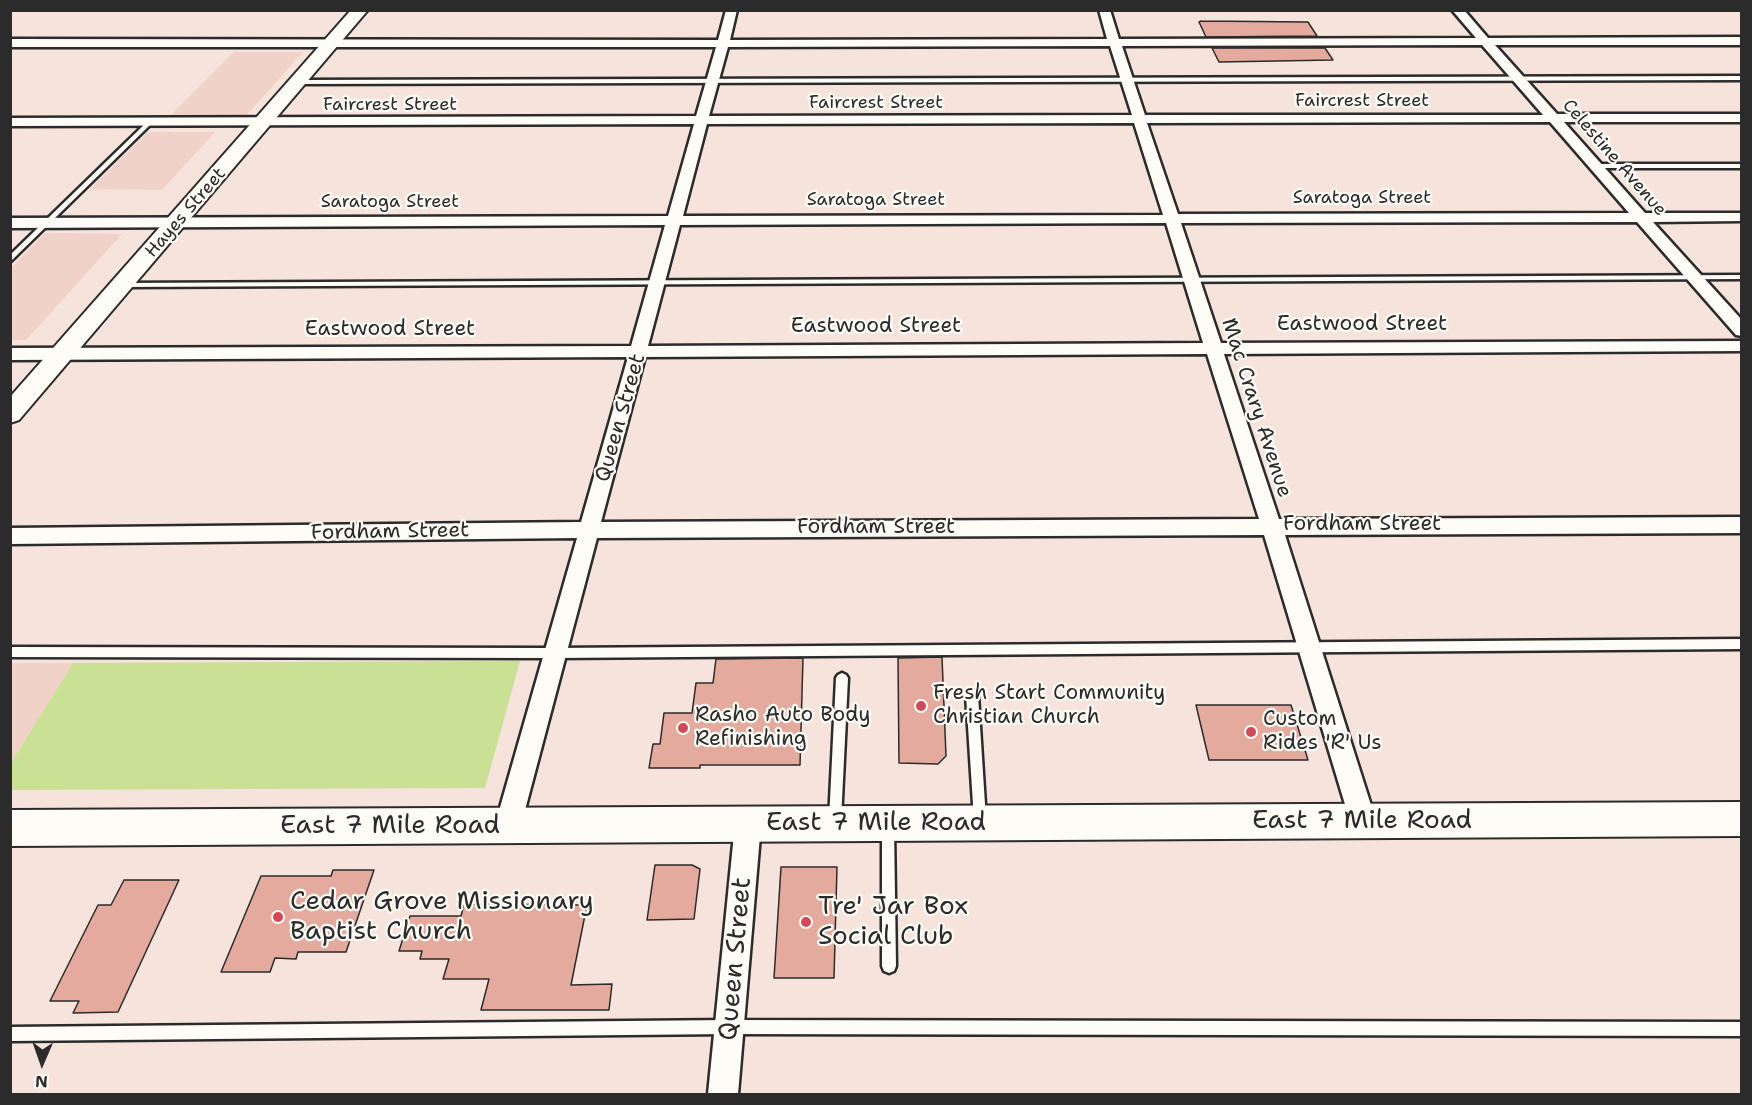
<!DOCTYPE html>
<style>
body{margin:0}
#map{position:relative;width:1752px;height:1105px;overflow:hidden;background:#f5e3dc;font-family:"Shantell Sans",sans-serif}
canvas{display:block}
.frame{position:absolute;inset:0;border:12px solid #2b2b2b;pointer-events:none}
.north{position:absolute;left:12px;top:1033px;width:60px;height:60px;-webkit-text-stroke:4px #fdfcf7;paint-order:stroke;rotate:182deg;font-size:16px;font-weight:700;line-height:24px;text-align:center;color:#2b2b2b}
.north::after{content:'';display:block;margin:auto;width:21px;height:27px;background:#2b2b2b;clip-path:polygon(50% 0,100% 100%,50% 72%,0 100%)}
</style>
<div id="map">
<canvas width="1752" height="1105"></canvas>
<div class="frame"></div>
<div class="north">N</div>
</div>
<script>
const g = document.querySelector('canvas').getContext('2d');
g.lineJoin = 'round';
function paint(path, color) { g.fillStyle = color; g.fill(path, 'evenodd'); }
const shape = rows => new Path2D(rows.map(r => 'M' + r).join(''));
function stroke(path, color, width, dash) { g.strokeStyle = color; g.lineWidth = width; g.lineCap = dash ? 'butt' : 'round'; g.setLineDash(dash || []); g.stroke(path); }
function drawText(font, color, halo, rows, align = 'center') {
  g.font = font + ' "Shantell Sans",sans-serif'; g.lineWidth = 4.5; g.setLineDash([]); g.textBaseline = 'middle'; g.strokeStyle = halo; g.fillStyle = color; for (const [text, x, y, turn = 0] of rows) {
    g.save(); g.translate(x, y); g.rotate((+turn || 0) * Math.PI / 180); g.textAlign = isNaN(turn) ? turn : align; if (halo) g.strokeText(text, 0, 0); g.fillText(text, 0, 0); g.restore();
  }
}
const built = shape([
 [234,52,303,52,245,117,170,116],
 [148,132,215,132,162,190,90,189],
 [45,233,122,234,26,340,11,340,11,268],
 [11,663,73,663,11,763,10,663]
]);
const green = shape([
 [520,661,485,788,11,790,11,763,73,663]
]);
const building = shape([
 [1201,21,1308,22,1317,36,1206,37,1199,22,1201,21],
 [1212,48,1325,48,1333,60,1219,62,1212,48],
 [942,657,946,756,938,764,899,763,898,658,942,657],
 [803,658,800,765,700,765,700,768,649,768,653,744,660,744,664,713,692,713,696,683,713,683,716,659,803,658],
 [1196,705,1291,705,1308,760,1209,760,1196,705],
 [655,865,692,865,700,869,694,919,647,920,655,865],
 [781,867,837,867,834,978,774,978,781,867],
 [333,870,374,870,346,952,298,952,296,959,275,958,270,972,221,972,261,876,331,876,333,870],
 [124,880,179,880,118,1012,73,1013,79,1001,50,1001,98,905,111,905,124,880],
 [464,904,587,905,571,985,612,984,609,1010,481,1010,489,979,443,979,449,959,420,959,422,951,399,951,410,916,461,916,464,904]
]);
const lane = shape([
 [1742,76,1742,80,299,84,296,82,299,80,1742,76],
 [148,121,153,122,10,262,10,255,148,121],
 [1742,164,1742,168,1594,168,1590,166,1594,164,1742,164],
 [1742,275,1742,279,123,287,119,285,123,283,1742,275],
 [1742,639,1742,649,554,658,10,657,10,647,554,648,1742,639],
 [842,673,846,675,848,678,841,820,840,824,835,826,830,824,829,820,836,678,838,675,842,673],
 [972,690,976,691,978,695,986,820,985,824,980,826,975,824,974,820,966,695,968,691,972,690],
 [888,821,893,823,894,827,896,966,894,971,889,973,884,971,882,966,882,827,883,823,888,821],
 [730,1020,1742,1022,1742,1036,730,1034,10,1041,10,1027,730,1020]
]);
const street = shape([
 [726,10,737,10,730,40,1107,39,1099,10,1110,10,1119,39,1476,38,1452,10,1464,10,1488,38,1742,37,1742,45,1495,45,1557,114,1742,114,1742,122,1564,122,1645,213,1742,213,1742,221,1653,222,1742,320,1742,336,1736,335,1637,222,1181,223,1221,343,1742,341,1742,351,1224,354,1279,519,1742,517,1742,533,1285,535,1376,821,1372,830,1363,833,1354,830,1350,821,1264,535,597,538,521,825,517,834,508,837,499,834,495,825,577,538,10,544,10,528,581,522,628,357,10,360,10,348,631,346,665,225,10,228,10,218,668,216,694,124,10,126,10,118,696,116,716,47,10,47,10,39,718,40,726,10],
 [1482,45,1543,115,1145,115,1122,46,1482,45],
 [1110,46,1132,115,709,116,728,47,1110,46],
 [1550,122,1629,213,1178,214,1147,123,1550,122],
 [1134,123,1163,215,683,216,707,124,1134,123],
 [1166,223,1203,343,648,346,680,225,1166,223],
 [1207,354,1259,519,601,522,645,357,1207,354],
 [748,812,757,815,761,824,738,1094,708,1094,735,824,739,815,748,812]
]);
const secondary = shape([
 [351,10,368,10,19,420,10,423,10,397,351,10],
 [1742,802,1742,836,10,846,10,810,1742,802]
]);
const markers = [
 [921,706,6,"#d1495b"],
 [683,728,6,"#d1495b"],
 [1251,732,6,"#d1495b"],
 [278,917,6,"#d1495b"],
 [806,922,6,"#d1495b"]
];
const farStreetnames = [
 ["Faircrest Street",1362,101],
 ["Faircrest Street",876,103],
 ["Faircrest Street",390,105],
 ["Celestine Avenue",1614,158,49],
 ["Saratoga Street",1362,198],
 ["Saratoga Street",876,200],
 ["Saratoga Street",390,202],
 ["Hayes Street",186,213,-49]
];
const streetNames = [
 ["Eastwood Street",1362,325],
 ["Eastwood Street",876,327],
 ["Eastwood Street",390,330],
 ["Mac Crary Avenue",1256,408,72],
 ["Queen Street",621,418,-74],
 ["Fordham Street",1362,525],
 ["Fordham Street",876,528],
 ["Fordham Street",390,532,-1]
];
const poiNames = [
 ["Fresh Start Community",933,694],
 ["Christian Church",933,718],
 ["Rasho Auto Body",695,716],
 ["Refinishing",695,740],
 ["Custom",1263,720],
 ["Rides 'R' Us",1263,744]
];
const nearStreetnames = [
 ["East 7 Mile Road",1362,821],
 ["East 7 Mile Road",876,823],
 ["East 7 Mile Road",390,826],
 ["Queen Street",736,959,-85]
];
const nearPoinames = [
 ["Cedar Grove Missionary",290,902],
 ["Baptist Church",290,932],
 ["Tre' Jar Box",818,907],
 ["Social Club",818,937]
];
paint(built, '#f0d2c9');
paint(green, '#c9e095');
paint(building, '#e3aa9d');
stroke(building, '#2b2b2b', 1.5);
stroke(lane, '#2b2b2b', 5);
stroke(street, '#2b2b2b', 5);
stroke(secondary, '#2b2b2b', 4);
paint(lane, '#fdfcf7');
paint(street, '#fdfcf7');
paint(secondary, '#fdfcf7');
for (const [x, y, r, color] of markers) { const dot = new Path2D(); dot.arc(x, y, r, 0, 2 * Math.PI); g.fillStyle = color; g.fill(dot); stroke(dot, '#fdfcf7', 2); }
drawText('18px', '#2b2b2b', '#fdfcf7', farStreetnames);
drawText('21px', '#2b2b2b', '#fdfcf7', streetNames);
drawText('21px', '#2b2b2b', '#fdfcf7', poiNames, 'left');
drawText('26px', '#2b2b2b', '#fdfcf7', nearStreetnames);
drawText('26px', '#2b2b2b', '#fdfcf7', nearPoinames, 'left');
</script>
